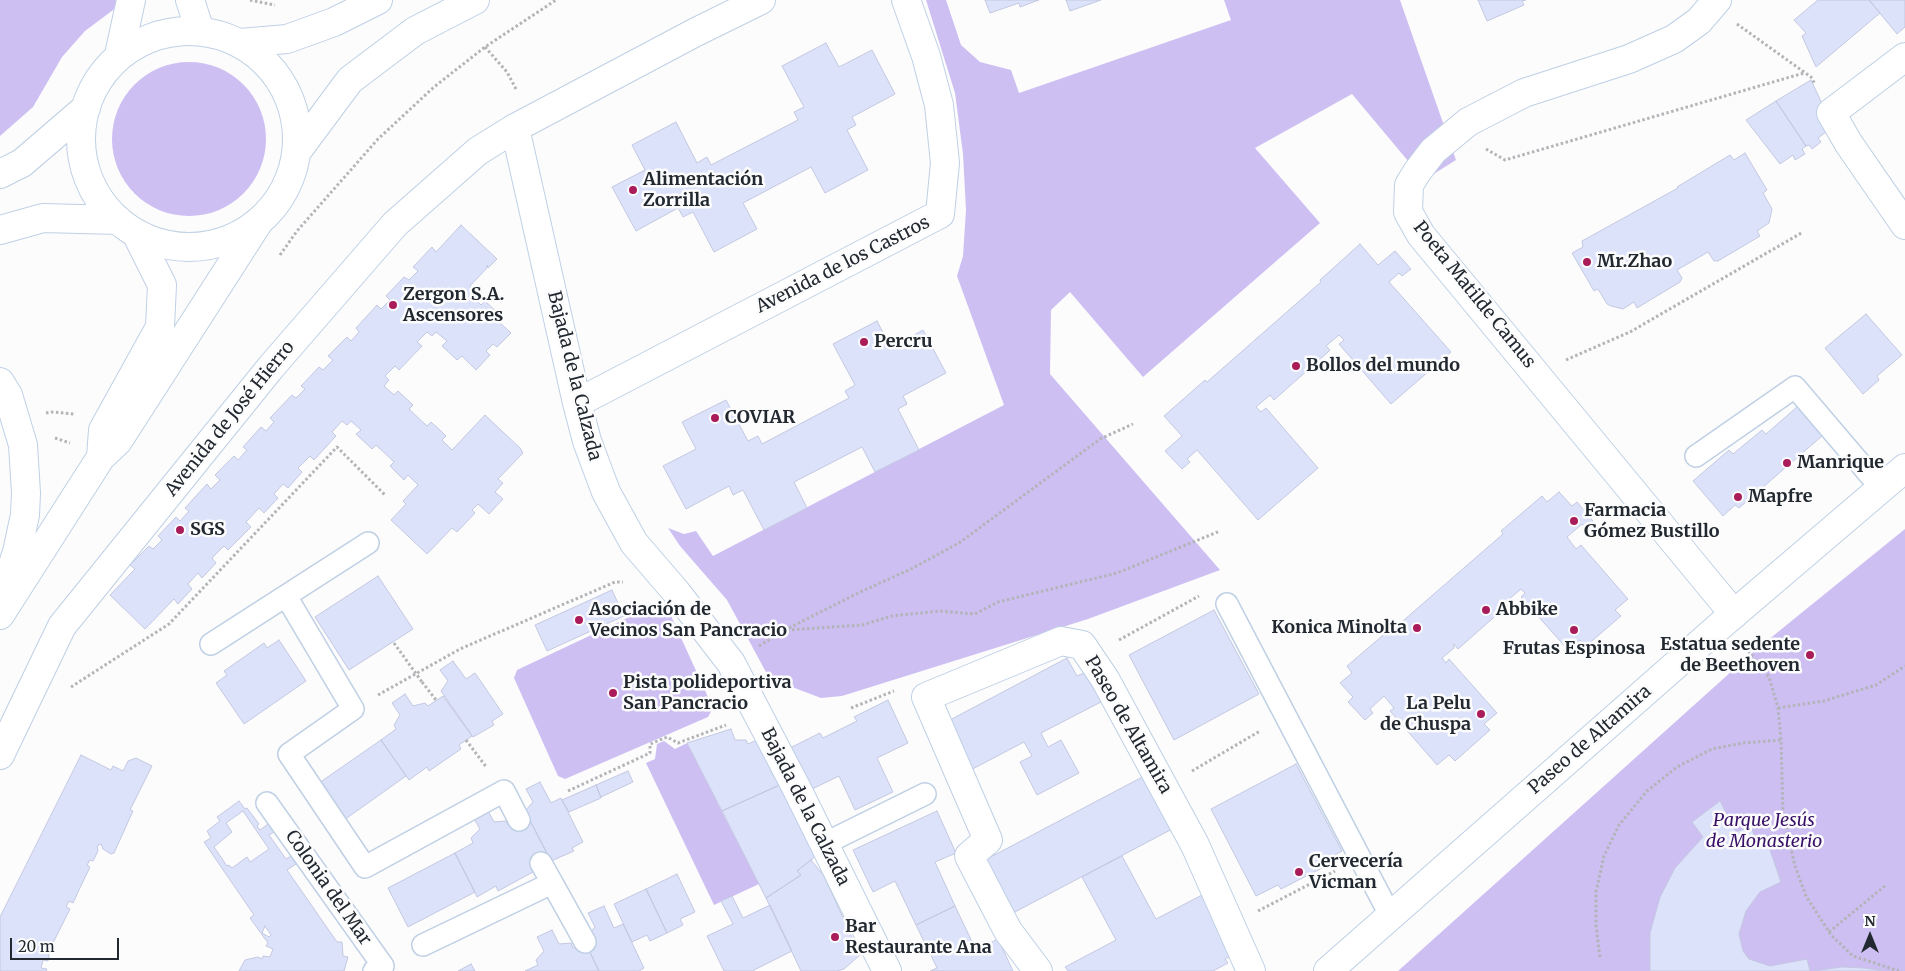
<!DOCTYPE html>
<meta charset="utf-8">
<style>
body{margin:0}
#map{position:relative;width:1905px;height:971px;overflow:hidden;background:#fcfcfc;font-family:Merriweather,serif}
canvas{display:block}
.north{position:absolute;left:1845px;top:911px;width:50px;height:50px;-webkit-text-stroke:4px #fcfcfc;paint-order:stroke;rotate:0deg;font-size:14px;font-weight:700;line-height:20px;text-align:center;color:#222830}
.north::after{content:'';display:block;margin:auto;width:18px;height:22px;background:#222830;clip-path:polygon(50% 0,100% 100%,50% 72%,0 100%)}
.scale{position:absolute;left:10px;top:938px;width:109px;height:22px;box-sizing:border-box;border:2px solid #222830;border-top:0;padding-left:6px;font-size:15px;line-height:18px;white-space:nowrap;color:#222830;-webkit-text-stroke:4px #fcfcfc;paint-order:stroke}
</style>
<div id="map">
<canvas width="1905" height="971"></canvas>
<div class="north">N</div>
<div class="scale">20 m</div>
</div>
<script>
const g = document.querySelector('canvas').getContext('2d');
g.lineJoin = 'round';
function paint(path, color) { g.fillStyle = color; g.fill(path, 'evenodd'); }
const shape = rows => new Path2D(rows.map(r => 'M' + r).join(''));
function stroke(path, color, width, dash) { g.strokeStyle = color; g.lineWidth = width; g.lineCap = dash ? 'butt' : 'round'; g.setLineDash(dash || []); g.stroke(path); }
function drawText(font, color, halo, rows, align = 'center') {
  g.font = font + ' Merriweather,serif'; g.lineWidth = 5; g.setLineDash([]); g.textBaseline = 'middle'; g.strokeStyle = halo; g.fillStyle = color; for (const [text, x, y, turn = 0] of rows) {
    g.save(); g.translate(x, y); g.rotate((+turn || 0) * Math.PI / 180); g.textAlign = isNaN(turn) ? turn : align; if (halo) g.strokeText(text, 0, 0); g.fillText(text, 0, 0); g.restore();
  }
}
const green = shape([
 [0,0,138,0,113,10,85,31,62,57,33,107,0,136],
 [926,0,946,0,961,45,980,62,1011,70,1019,93,1231,20,1224,0,1400,0,1456,160,1424,180,1352,94,1255,148,1320,223,1143,377,1070,292,1051,310,1050,374,1220,570,1088,619,842,696,821,698,792,687,767,674,727,600,680,546,668,528,684,534,696,531,713,556,1004,405,957,276,963,256,966,210,963,154,955,93],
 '112 139a77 77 0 1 1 154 0a77 77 0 1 1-154 0Z',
 [1905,529,1905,971,1398,971,1752,653],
 [657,604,667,607,713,708,708,717,565,779,558,776,514,678,517,670],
 [664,741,675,749,687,743,759,884,714,905,646,763,655,759,657,744]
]);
const building = shape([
 [985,0,1039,0,1020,7,1019,3,990,13,985,0],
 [1066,0,1101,0,1070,11,1066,0],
 [1478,0,1526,0,1522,1,1524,5,1487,21,1478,0],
 [1818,0,1869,0,1880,13,1816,67,1802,36,1806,33,1794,20,1818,0],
 [1869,0,1905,0,1905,27,1897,34,1869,0],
 [826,43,839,67,872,50,895,94,852,117,856,125,847,130,868,170,825,193,811,167,743,203,757,229,714,252,693,212,683,217,678,208,636,231,612,187,645,170,632,145,676,122,697,163,707,157,711,165,798,120,794,112,804,107,782,66,826,43],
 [1811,80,1833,127,1818,138,1821,142,1812,149,1809,145,1806,146,1776,101,1811,80],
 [1776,101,1806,146,1802,149,1805,154,1795,160,1793,155,1780,164,1746,120,1776,101],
 [1745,153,1767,190,1763,193,1772,209,1769,223,1757,231,1760,236,1718,261,1714,261,1708,252,1677,270,1682,278,1680,282,1637,308,1634,302,1623,309,1611,306,1607,304,1598,289,1594,291,1572,253,1583,247,1582,241,1678,188,1677,187,1730,155,1734,160,1745,153],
 [461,225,497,259,488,268,487,265,487,268,470,286,475,291,471,295,481,305,485,301,500,315,496,319,511,333,497,347,493,344,486,351,490,355,476,370,462,356,457,360,442,346,447,341,436,332,432,336,427,332,417,342,422,346,399,370,395,366,385,376,389,380,384,386,394,395,398,391,413,405,409,409,427,426,431,422,441,431,446,436,442,440,452,450,485,415,520,448,523,453,498,479,503,483,495,492,503,499,489,514,478,504,472,510,475,513,457,532,452,528,427,554,391,520,406,504,403,501,418,485,408,475,404,480,390,466,394,462,376,445,372,449,356,434,361,430,351,421,347,425,342,421,332,432,336,436,314,460,310,456,298,468,302,472,288,488,283,484,274,494,278,498,264,513,259,508,246,522,251,527,228,550,224,546,212,558,216,563,202,578,198,573,188,584,192,589,178,604,174,599,145,629,110,595,135,569,130,565,149,546,153,549,162,540,158,536,176,517,180,521,189,511,185,508,207,484,211,489,220,480,215,475,234,456,238,460,247,450,243,447,261,427,266,431,274,422,270,418,292,395,296,398,305,389,301,386,319,367,323,370,333,360,328,356,347,337,351,341,359,332,356,328,377,305,381,309,390,300,386,296,404,277,409,280,418,271,413,267,432,247,436,252,461,225],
 [1360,244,1378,265,1395,251,1411,269,1402,276,1399,273,1389,282,1451,352,1391,404,1339,344,1344,340,1339,335,1326,346,1330,350,1327,353,1274,400,1270,395,1256,407,1261,412,1266,408,1318,468,1258,520,1197,450,1187,459,1190,462,1182,469,1165,451,1182,436,1164,416,1205,380,1207,382,1321,282,1320,280,1360,244],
 [1866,314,1902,355,1877,376,1879,380,1863,394,1825,348,1866,314],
 [877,321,891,348,923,330,946,373,903,396,907,404,898,409,919,450,875,472,862,447,794,482,807,508,764,530,743,490,733,495,729,486,686,509,663,466,696,449,682,422,726,400,748,441,758,436,762,444,849,398,845,391,855,385,833,344,877,321],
 [1797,407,1822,436,1739,508,1735,505,1723,516,1693,481,1729,450,1733,454,1762,430,1766,434,1797,407],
 [1559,492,1572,506,1577,502,1593,521,1585,528,1582,524,1567,537,1576,549,1581,545,1628,599,1615,610,1621,616,1586,646,1580,640,1568,650,1521,597,1525,593,1521,589,1507,601,1509,604,1458,649,1454,644,1454,648,1442,658,1446,663,1449,659,1497,713,1484,724,1490,730,1455,761,1449,755,1437,765,1390,711,1394,708,1384,696,1370,709,1373,713,1365,720,1348,702,1353,697,1340,683,1352,673,1347,666,1388,631,1389,633,1503,534,1501,531,1542,496,1547,502,1559,492],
 [378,576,413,629,349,670,315,617,378,576],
 [612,590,624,616,547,651,535,625,612,590],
 [1214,610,1259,694,1174,740,1129,655,1214,610],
 [279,640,306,681,244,724,216,683,227,675,224,671,264,643,267,648,279,640],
 [1067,658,1077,676,1086,672,1101,702,1041,733,1048,747,1061,740,1079,773,1037,795,1020,762,1032,756,1024,742,965,773,948,721,1067,658],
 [453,661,466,679,475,673,503,714,492,721,494,725,473,737,441,691,448,681,440,670,453,661],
 [405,694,413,706,425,703,428,706,443,696,472,736,459,745,461,749,429,771,427,767,409,780,381,740,396,729,394,725,400,715,392,703,405,694],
 [888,700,908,743,877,758,893,792,855,810,839,776,808,791,788,749,820,733,823,738,857,721,854,717,888,700],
 [731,729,735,740,746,740,748,744,764,737,784,783,722,811,687,743,731,729],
 [381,740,406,776,344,820,319,783,381,740],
 [81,755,111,770,113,766,123,771,128,761,136,758,152,766,130,810,133,811,114,853,111,854,103,849,101,844,97,846,98,851,93,861,90,860,87,865,90,867,78,892,73,903,69,901,66,907,70,909,50,949,48,961,43,960,41,968,47,969,46,971,0,971,0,917,81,755],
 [1296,764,1342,851,1320,863,1322,868,1281,889,1278,885,1256,896,1211,809,1296,764],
 [628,771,633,782,601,797,596,785,628,771],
 [1148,774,1176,827,1013,913,985,860,1148,774],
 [540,782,551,803,561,798,583,842,572,848,574,851,551,861,525,811,533,802,526,789,540,782],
 [784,783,817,855,797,871,801,875,766,898,722,811,784,783],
 [596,785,601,798,569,812,562,800,596,785],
 [239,801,245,809,247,808,259,824,257,826,260,830,268,824,274,832,269,835,286,859,291,856,296,864,287,870,337,942,342,942,343,956,348,957,344,971,239,971,245,960,258,957,262,959,263,956,270,957,273,949,266,946,268,943,250,918,254,915,204,842,211,838,207,831,220,821,217,817,239,801],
 [243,811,269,849,250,862,247,857,232,868,229,865,227,866,214,847,232,832,226,823,243,811],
 [265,926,271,935,269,937,262,933,265,926],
 [1720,801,1736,832,1751,826,1758,847,1768,844,1781,882,1760,892,1746,911,1739,934,1743,951,1749,959,1770,966,1807,959,1810,971,1650,971,1650,933,1660,897,1675,868,1703,837,1692,822,1720,801],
 [487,809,494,822,506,821,508,825,527,815,550,859,531,869,533,872,498,891,496,886,477,897,455,853,473,843,471,838,480,829,473,817,487,809],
 [937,811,956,853,935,862,955,906,916,925,895,881,873,892,853,850,937,811],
 [455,853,475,892,408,927,388,888,455,853],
 [1122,856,1156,919,1202,895,1233,955,1225,959,1228,963,1213,971,1068,971,1065,967,1116,940,1082,877,1122,856],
 [811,860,824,876,860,955,844,969,837,971,801,971,766,898,801,875,797,871,811,860],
 [677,874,695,912,680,919,683,925,667,933,646,889,677,874],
 [646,889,667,933,650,941,647,935,632,942,614,904,646,889],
 [732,896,743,918,770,905,792,951,752,971,724,971,707,936,733,924,721,901,732,896],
 [604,906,614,928,623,924,644,968,639,971,599,971,585,942,587,936,595,927,588,913,604,906],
 [955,906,976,950,998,939,1013,971,930,971,937,968,916,925,955,906],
 [552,930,559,944,571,943,573,948,585,942,599,971,525,971,538,965,536,960,544,951,537,937,552,930],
 [471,964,475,971,458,971,471,964],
 [1841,967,1864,968,1882,971,1814,971,1841,967]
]);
const path = shape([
 [250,0,275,5],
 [1737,24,1811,77,1815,84],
 [485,47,507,72,517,91],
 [1486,149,1505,160,1804,73],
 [280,255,297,231,378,139,434,87,485,47,556,0],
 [1566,360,1630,332,1803,232],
 [46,413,52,412,74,414],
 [55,438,70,443],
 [787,630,862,625,892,616,939,611,975,614,998,602,1117,573,1220,531],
 [1119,640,1199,596],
 [759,646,785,630,856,594,911,569,959,543,1100,439,1133,424],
 [1745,647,1769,677,1778,708,1781,740,1783,814,1795,866,1806,896,1831,935,1853,956,1899,971],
 [422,682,436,700],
 [71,687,169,624,337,447,385,495],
 [378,695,460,649,615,582,623,582],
 [851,708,894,691],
 [1778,708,1824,701,1876,685,1905,666],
 [466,740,487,768],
 [1192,771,1260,731],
 [568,791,650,753,650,744,667,737,678,743,726,725],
 [1258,911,1335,871],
 [1829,932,1886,885],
 [1600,957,1596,926,1596,892,1604,856,1619,825,1647,791,1677,767,1712,749,1743,743,1781,740]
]);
const service = shape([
 [1696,456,1795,387,1881,488],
 [286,596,353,709,289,754,365,867,504,791,519,820],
 [1227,604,1390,915],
 [211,644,368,543],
 [267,803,383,966,374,971],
 [824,844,925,794],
 [541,863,585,942],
 [423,945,552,883]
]);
const minor = shape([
 [1717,0,1699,21,1674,39,1629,59,1524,93,1468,122,1433,151,1417,172,1409,185,1408,212,1421,235,1734,614],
 [1905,57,1831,113,1849,144,1905,225],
 [515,128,577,403,587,441,606,492,634,543,677,593,731,663,797,789,887,971],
 [577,403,940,214,945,163,939,105,926,56,906,0],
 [0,755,62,626,271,367,395,224,478,151,515,128,696,32,761,0],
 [1038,971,1008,931,969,856,988,840,926,697,1061,641,1082,645,1105,679,1195,845,1251,971]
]);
const secondary = shape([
 [190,0,200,31],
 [119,55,131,0],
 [0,382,8,395,23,445,26,493,25,515,17,552,5,588],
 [101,457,103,430,160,327,162,285,137,235],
 [0,615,101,457,118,441,258,223],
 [1328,971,1721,625,1905,468]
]);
const primary = shape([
 '81 139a108 108 0 1 1 216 0a108 108 0 1 1-216 0Z',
 [240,43,287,39,334,22,378,0],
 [298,150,350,80,415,31,475,0],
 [0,174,22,163,86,108],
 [0,230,43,218,118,220]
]);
const pathBridge = shape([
 [394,643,422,682]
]);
const markers = [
 [633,190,5,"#a91b59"],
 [1587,262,5,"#a91b59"],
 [393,305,5,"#a91b59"],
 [864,342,5,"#a91b59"],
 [1296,366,5,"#a91b59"],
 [715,418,5,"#a91b59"],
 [1787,463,5,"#a91b59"],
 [1738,497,5,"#a91b59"],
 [1574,521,5,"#a91b59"],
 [180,530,5,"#a91b59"],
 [1486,610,5,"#a91b59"],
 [579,620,5,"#a91b59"],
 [1417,628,5,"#a91b59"],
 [1574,630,5,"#a91b59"],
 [1810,655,5,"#a91b59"],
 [613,693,5,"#a91b59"],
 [1481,714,5,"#a91b59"],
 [1299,872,5,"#a91b59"],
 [835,937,5,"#a91b59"]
];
const poiNames = [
 ["Alimentación",643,180],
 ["Zorrilla",643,201],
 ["Mr.Zhao",1597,262],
 ["Zergon S.A.",403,295],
 ["Ascensores",403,316],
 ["Percru",874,342],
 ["Bollos del mundo",1306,366],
 ["COVIAR",725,418],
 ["Manrique",1797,463],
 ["Mapfre",1748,497],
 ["Farmacia",1584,511],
 ["Gómez Bustillo",1584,532],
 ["SGS",190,530],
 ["Asociación de",589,610],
 ["Vecinos San Pancracio",589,631],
 ["Abbike",1496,610],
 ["Konica Minolta",1407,628,"right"],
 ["Estatua sedente",1800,645,"right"],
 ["de Beethoven",1800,666,"right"],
 ["Frutas Espinosa",1574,649,"center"],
 ["Pista polideportiva",623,683],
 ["San Pancracio",623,704],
 ["La Pelu",1471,704,"right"],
 ["de Chuspa",1471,725,"right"],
 ["Cervecería",1309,862],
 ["Vicman",1309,883],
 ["Bar",845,927],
 ["Restaurante Ana",845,948]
];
const streetNames = [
 ["Avenida de los Castros",843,265,-27],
 ["Poeta Matilde Camus",1474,295,51],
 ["Bajada de la Calzada",574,376,76],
 ["Avenida de José Hierro",230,419,-51],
 ["Paseo de Altamira",1128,725,60],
 ["Paseo de Altamira",1590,740,-41],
 ["Bajada de la Calzada",805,807,63],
 ["Colonia del Mar",328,888,55]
];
const parkNames = [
 ["Parque Jesús",1764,821],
 ["de Monasterio",1764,842]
];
paint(green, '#cebff3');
paint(building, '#dde2fb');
stroke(building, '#c3c8e1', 1);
stroke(service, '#bfd0e5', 24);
stroke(minor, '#bfd0e5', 30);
stroke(secondary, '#bfd0e5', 30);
stroke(primary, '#bfd0e5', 30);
stroke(path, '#b2b4b7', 3, [2.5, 2.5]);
stroke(service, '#fff', 21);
stroke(minor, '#fff', 28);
stroke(secondary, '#fff', 28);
stroke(primary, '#fff', 28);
stroke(pathBridge, '#b2b4b7', 3, [2.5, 2.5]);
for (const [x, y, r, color] of markers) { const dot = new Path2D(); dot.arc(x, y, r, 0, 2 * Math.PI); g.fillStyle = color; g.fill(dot); stroke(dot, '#fcfcfc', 2); }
drawText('bold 18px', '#222830', '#fcfcfc', poiNames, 'left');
drawText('18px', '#222830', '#fcfcfc', streetNames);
drawText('italic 18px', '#391268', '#fcfcfc', parkNames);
</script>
